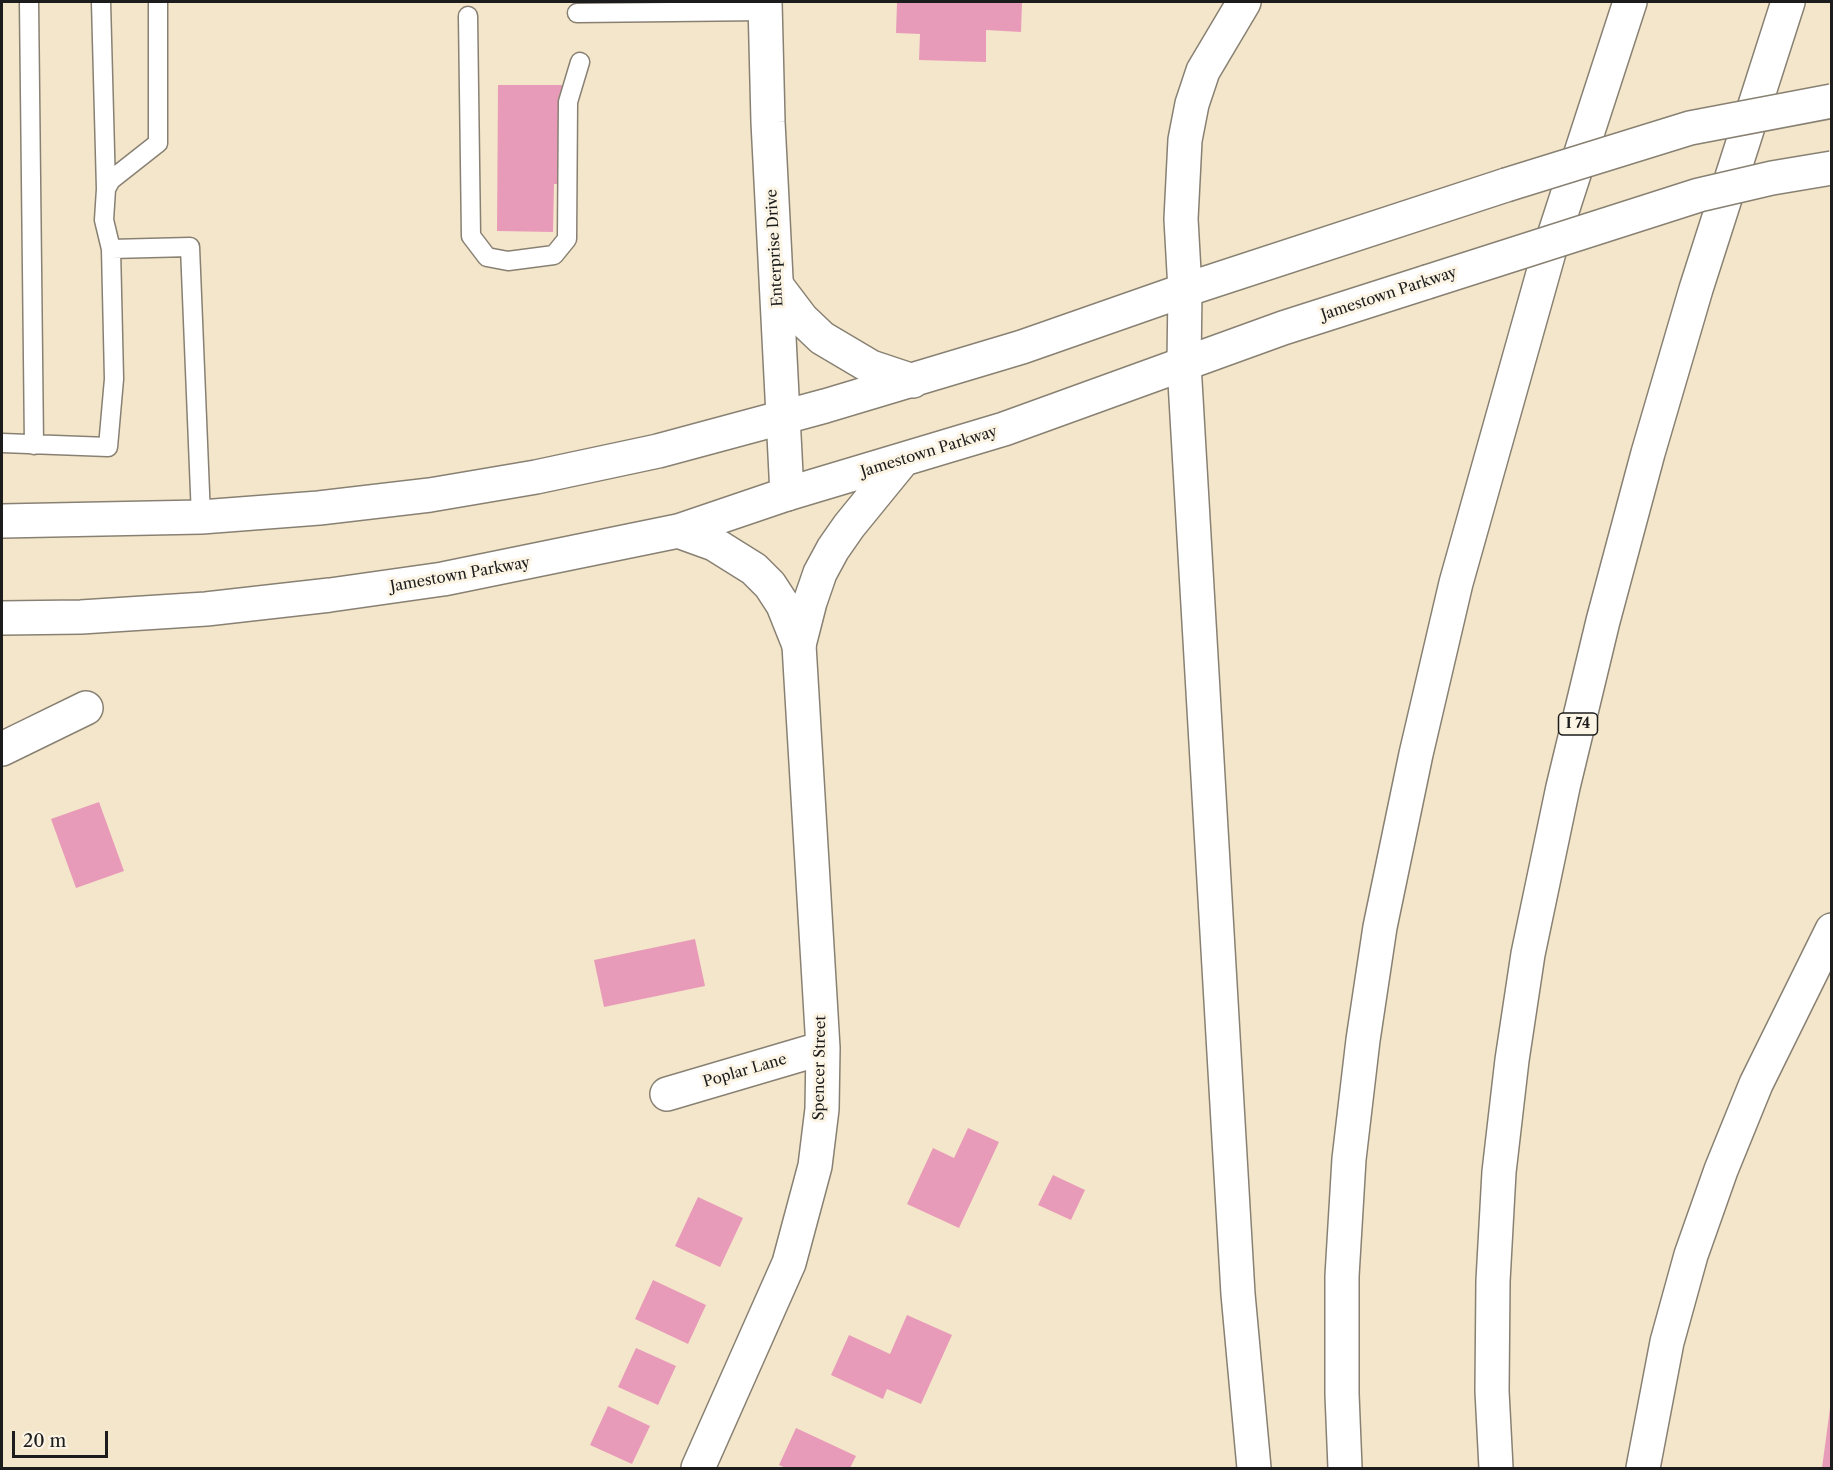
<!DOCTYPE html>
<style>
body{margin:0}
#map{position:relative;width:1833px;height:1470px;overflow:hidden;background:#f4e6ca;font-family:"Libre Caslon Text",serif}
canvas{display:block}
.frame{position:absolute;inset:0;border:3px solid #1c1c1c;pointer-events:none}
.scale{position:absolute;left:12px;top:1431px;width:96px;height:27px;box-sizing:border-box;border:3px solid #1c1c1c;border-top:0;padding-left:8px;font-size:18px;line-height:21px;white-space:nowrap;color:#1c1c1c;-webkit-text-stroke:4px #fcf5e5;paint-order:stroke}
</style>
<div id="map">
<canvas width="1833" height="1470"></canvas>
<div class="frame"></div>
<div class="scale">20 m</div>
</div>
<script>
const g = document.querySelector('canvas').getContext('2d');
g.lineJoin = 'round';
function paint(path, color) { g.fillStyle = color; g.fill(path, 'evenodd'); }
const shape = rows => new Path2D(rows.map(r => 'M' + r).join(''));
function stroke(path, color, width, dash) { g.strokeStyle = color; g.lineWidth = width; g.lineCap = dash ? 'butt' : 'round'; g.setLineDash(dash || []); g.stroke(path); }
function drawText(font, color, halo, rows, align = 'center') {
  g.font = font + ' "Libre Caslon Text",serif'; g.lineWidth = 6; g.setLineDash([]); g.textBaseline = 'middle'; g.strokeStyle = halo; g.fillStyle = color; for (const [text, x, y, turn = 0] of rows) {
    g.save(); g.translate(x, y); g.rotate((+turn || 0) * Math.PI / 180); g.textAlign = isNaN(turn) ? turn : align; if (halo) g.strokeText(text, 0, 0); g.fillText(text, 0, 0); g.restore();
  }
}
const building = shape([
 [897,2,1022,2,1021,32,986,30,986,62,919,60,920,34,896,33],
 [498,85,563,85,563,184,554,184,553,232,497,231],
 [99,802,124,871,76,888,51,819],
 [695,939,705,986,604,1007,594,960],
 [968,1128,999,1142,959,1228,907,1204,933,1148,954,1158],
 [1053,1175,1085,1190,1071,1220,1038,1205],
 [698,1197,743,1218,720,1267,675,1246],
 [653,1280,706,1305,688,1344,635,1319],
 [907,1315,952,1335,921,1404,887,1389,883,1399,831,1375,849,1335,890,1354],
 [636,1348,676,1366,658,1405,618,1387],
 [608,1406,650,1426,632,1464,590,1445],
 [1830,1408,1832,1468,1822,1468],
 [796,1428,856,1456,850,1468,786,1468,779,1465]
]);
const service = shape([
 [29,2,34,445],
 [101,2,106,189],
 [577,13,765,11],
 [468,16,471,236,487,257,508,261,554,255,567,239,568,102,580,62],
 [111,249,190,247,201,517],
 [2,443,108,447,114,379,111,249,104,220,106,189,111,180,158,143,158,2]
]);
const minor = shape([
 [2,749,86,708],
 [667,1094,823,1048],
 [698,1468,789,1263,815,1166,822,1109,823,1048,799,645]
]);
const tertiary = shape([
 [765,2,768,122,787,494]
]);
const primary = shape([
 [777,286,802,319,822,338,871,367,913,381],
 [2,521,201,517,319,508,430,495,536,477,658,451,825,406,1022,347,1185,290,1506,185],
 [678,531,714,544,754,569,770,585,783,605,799,645],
 [2,618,81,617,206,609,330,595,443,579,678,531,787,494,1004,429,1283,328,1427,282],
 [799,645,810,602,820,573,833,549,849,526,902,461]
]);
const motorway = shape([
 [1244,2,1203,71,1192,104,1185,140,1181,219,1185,290,1184,364,1238,1294,1254,1468],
 [1345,1468,1342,1394,1342,1276,1349,1159,1363,1040,1380,927,1416,754,1456,583,1551,245,1630,2],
 [1496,1468,1492,1391,1493,1281,1499,1172,1512,1060,1528,954,1563,787,1603,621,1648,453,1696,289,1788,2],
 [1643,1468,1667,1342,1691,1255,1721,1170,1756,1084,1832,930]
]);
const primaryBridge = shape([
 [1506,185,1690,128,1832,101],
 [1427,282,1699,195,1772,178,1832,168]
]);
const shields = [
 [1578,724,39]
];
const shieldNames = [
 ["I 74",1578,724]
];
const streetNames = [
 ["Enterprise Drive",775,248,-93],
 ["Jamestown Parkway",1389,294,-18],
 ["Jamestown Parkway",929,452,-17],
 ["Jamestown Parkway",460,575,-10],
 ["Spencer Street",820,1068,-89],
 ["Poplar Lane",745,1071,-16]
];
paint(building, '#e89bb9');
stroke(service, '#888173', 21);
stroke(minor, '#888173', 36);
stroke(tertiary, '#888173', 36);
stroke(primary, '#888173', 36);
stroke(motorway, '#888173', 36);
stroke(service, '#fff', 18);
stroke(minor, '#fff', 33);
stroke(tertiary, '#fff', 33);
stroke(primary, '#fff', 33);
stroke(motorway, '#fff', 33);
stroke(primaryBridge, '#888173', 36, []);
stroke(primaryBridge, '#fff', 33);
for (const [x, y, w] of shields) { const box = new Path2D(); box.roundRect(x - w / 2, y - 11, w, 22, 4.5); g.fillStyle = '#fcf5e5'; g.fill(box); stroke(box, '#1c1c1c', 1.5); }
drawText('bold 14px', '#1c1c1c', null, shieldNames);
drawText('15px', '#1c1c1c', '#fcf5e5', streetNames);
</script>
